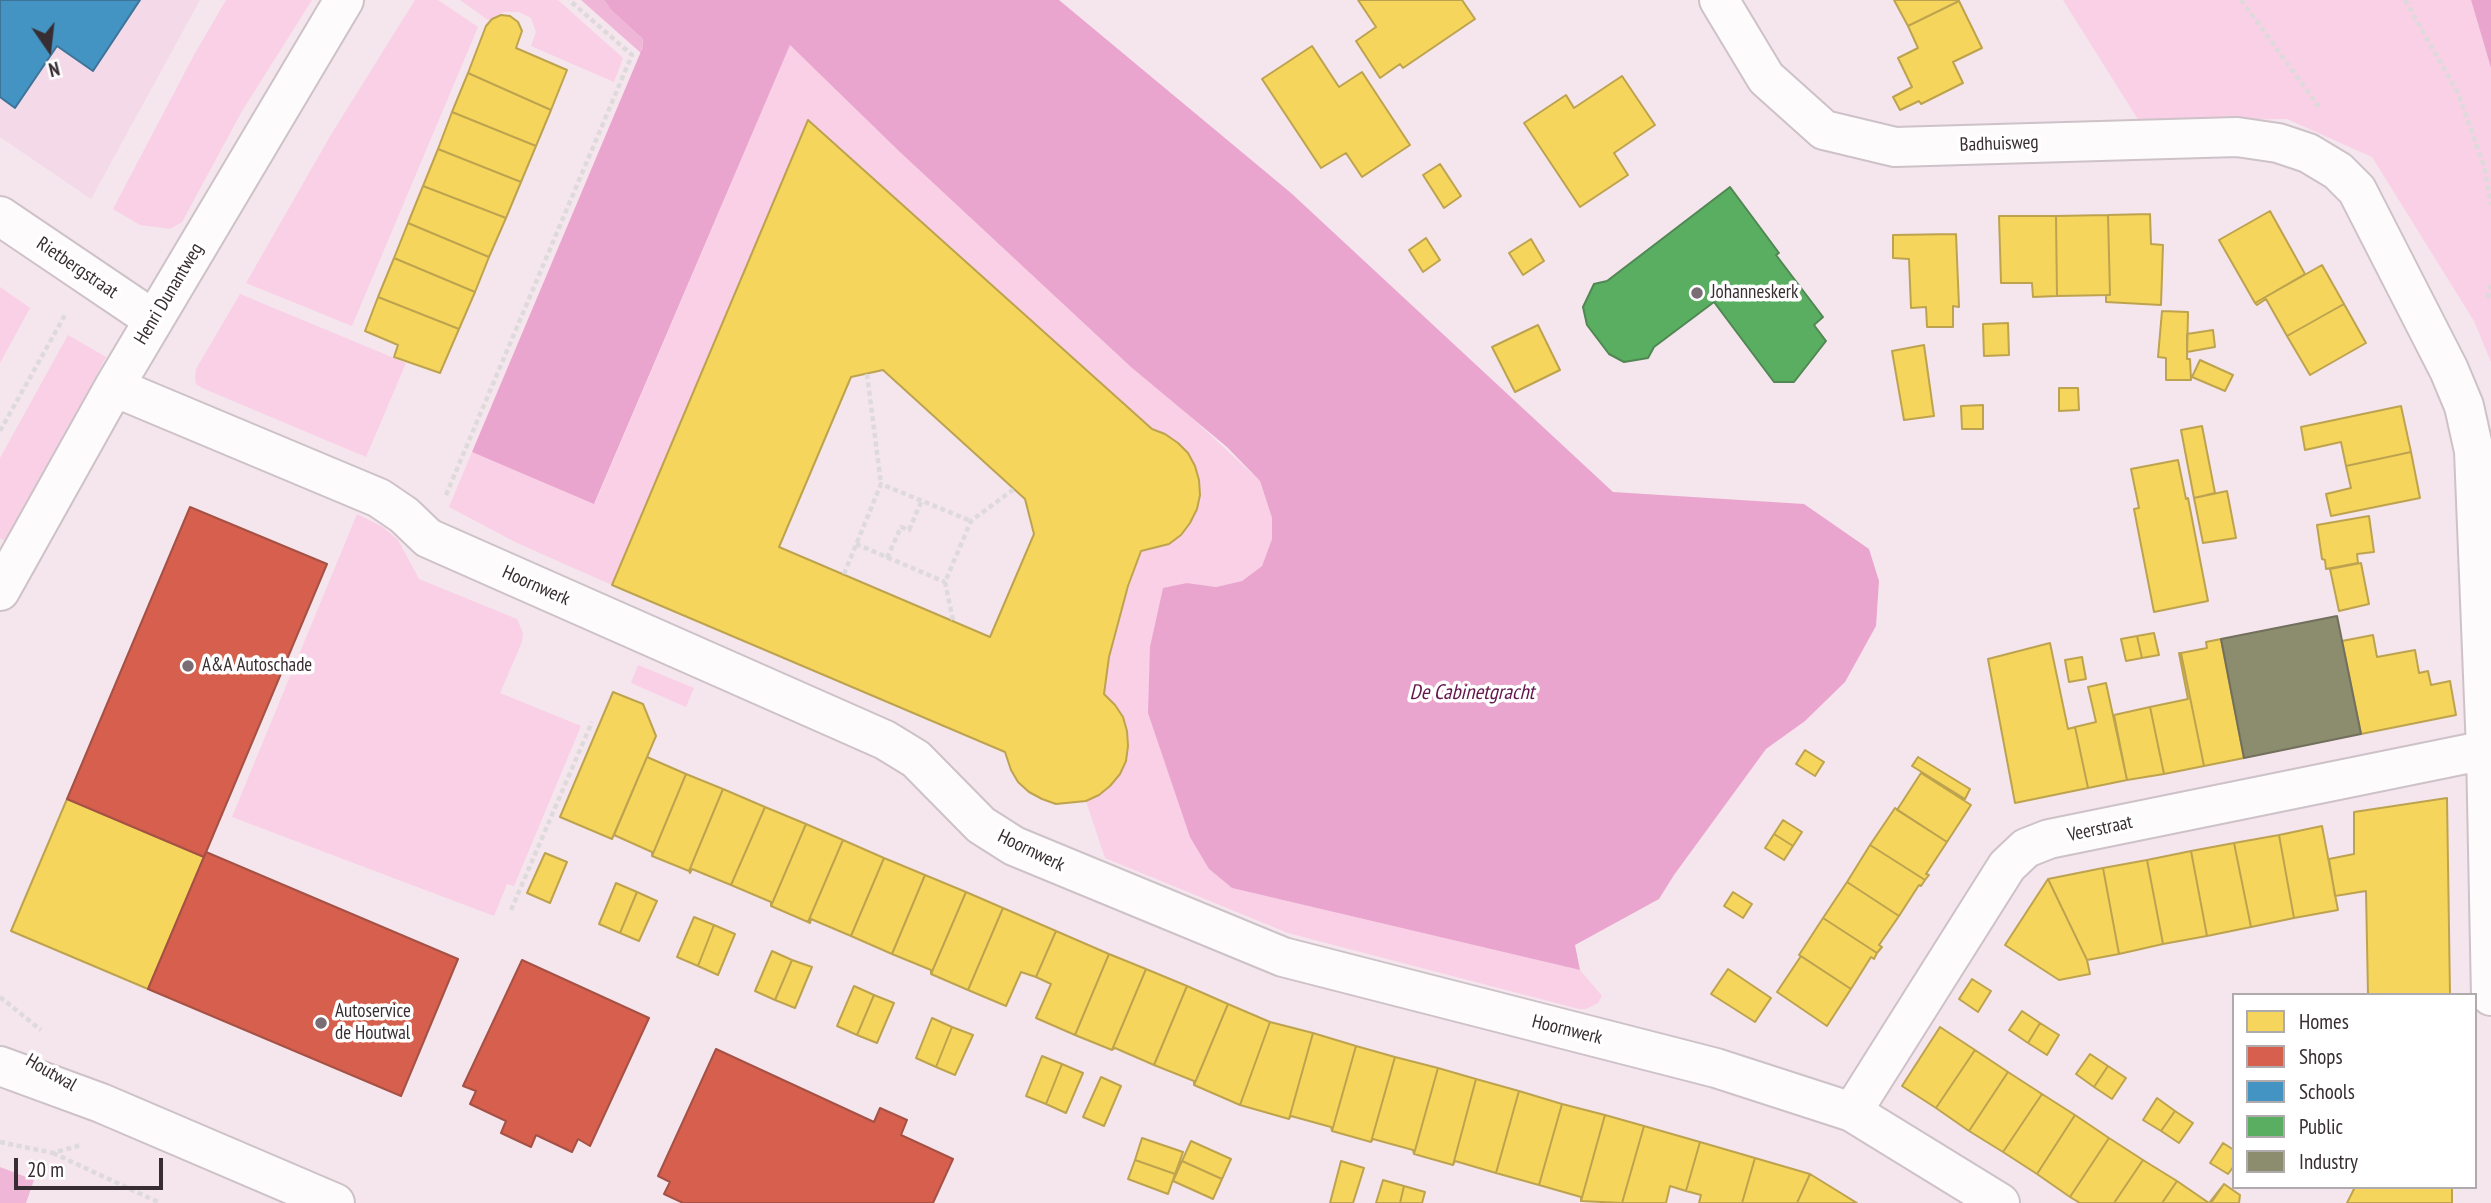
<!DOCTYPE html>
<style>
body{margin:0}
#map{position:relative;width:2491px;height:1203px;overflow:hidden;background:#f5e5ed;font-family:"PT Sans Narrow",sans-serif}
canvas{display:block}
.legend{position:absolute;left:2232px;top:993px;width:245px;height:196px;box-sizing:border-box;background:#fff;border:2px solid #afabad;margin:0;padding:9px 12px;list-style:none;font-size:21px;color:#372d32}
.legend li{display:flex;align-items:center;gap:14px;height:35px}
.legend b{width:35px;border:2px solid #afabad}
.north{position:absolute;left:14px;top:14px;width:70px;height:70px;-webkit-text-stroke:5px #fff;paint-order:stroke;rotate:166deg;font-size:19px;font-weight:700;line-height:28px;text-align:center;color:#372d32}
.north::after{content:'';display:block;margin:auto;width:24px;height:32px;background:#372d32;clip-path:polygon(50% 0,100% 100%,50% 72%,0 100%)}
.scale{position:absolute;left:14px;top:1158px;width:149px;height:32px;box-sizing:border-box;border:4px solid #372d32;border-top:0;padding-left:9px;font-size:21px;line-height:24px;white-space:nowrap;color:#372d32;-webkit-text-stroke:5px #fff;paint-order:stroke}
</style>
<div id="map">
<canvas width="2491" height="1203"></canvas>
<ul class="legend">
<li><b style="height:19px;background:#f6d55c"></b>Homes</li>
<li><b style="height:19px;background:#d6604d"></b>Shops</li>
<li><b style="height:19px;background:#4393c3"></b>Schools</li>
<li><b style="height:19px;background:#5aae61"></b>Public</li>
<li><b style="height:19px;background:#8c8c6e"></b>Industry</li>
</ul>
<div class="north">N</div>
<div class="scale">20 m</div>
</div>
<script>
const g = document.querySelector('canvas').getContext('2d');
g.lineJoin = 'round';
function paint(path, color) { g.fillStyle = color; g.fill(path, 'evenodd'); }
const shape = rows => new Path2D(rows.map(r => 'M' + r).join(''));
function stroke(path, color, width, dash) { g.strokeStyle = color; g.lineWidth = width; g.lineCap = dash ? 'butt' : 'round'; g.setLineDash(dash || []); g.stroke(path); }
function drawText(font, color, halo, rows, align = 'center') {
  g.font = font + ' "PT Sans Narrow",sans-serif'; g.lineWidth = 7; g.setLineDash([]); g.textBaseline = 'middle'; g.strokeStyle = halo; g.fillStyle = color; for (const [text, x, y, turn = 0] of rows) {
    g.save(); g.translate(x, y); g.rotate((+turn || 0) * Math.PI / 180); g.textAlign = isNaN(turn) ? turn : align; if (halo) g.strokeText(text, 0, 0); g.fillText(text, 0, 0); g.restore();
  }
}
const built = shape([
 [0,0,200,0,91,199,0,137]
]);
const green = shape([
 [226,0,312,0,242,111,182,222,170,229,140,225,113,209,194,55],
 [415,0,438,0,478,27,352,326,246,283,332,133],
 [460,0,558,0,623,58,614,82,531,46,536,32,531,18,519,12,504,12,488,20],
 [2063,0,2471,0,2491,68,2491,362,2474,321,2372,157,2287,119,2139,121],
 [790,45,1260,481,1272,518,1272,539,1262,566,1242,581,1216,587,1187,583,1209,869,1232,888,1580,970,1602,996,1598,1003,1586,1009,1579,1009,1288,933,1105,858,1086,801,1099,795,1120,774,1128,746,1127,731,1123,717,1115,705,1104,694,1109,657,1118,621,1141,551,1169,544,1181,535,1197,509,1199,480,1195,466,1188,453,1178,443,1165,434,1152,429,808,121,612,585,517,543,449,507,472,452,595,503],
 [0,287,30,308,0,363],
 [240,294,406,363,366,457,202,388,196,384,195,377,196,369],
 [68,335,106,357,8,543,0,538,0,458],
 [357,514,383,527,398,540,419,579,517,619,523,633,522,642,500,693,581,726,514,886,507,884,494,916,232,817],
 [638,665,694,688,686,707,631,683]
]);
const forest = shape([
 [581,0,604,0,611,10,643,39,641,53],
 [0,1167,34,1180,26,1203,0,1203]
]);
const water = shape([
 [604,0,1059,0,1291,193,1613,492,1804,504,1869,549,1879,581,1876,626,1845,682,1805,721,1766,749,1674,875,1659,899,1575,945,1580,970,1232,888,1209,869,1190,837,1148,713,1150,647,1163,588,1187,583,1216,587,1242,581,1262,566,1272,539,1272,518,1260,481,1227,447,1131,367,900,152,790,45,594,504,472,452,642,49,643,39,611,10],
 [2471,0,2491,0,2491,68]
]);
const homes = shape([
 [1358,0,1462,0,1475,19,1403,68,1400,64,1380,78,1356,41,1376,27,1358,0],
 [1894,0,1959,0,1959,1,1908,26,1894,0],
 [1959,1,1982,48,1953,62,1963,83,1921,104,1919,101,1900,110,1893,97,1912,87,1898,58,1918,48,1908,26,1959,1],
 [501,15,510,16,518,22,522,31,516,48,567,70,551,110,468,73,486,26,492,19,501,15],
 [1312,46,1339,87,1362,72,1410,145,1362,177,1346,153,1321,168,1262,79,1312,46],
 [468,73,551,110,536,146,452,112,468,73],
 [1622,76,1655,125,1614,153,1628,175,1580,207,1524,123,1566,95,1574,108,1622,76],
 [452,112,536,146,521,182,438,149,452,112],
 [808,120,1152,429,1165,434,1178,443,1188,453,1195,466,1199,480,1200,495,1197,509,1190,523,1181,535,1169,544,1141,551,1128,586,1109,657,1104,694,1115,705,1123,717,1127,731,1128,746,1126,761,1120,774,1110,786,1099,795,1086,801,1056,804,1042,799,1029,792,1018,782,1011,770,1005,752,612,585,808,120],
 [883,370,1025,499,1034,534,990,637,779,547,851,377,883,370],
 [438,149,521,182,506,218,423,186,438,149],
 [1440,164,1461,196,1444,208,1423,175,1440,164],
 [423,186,506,218,489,257,408,223,423,186],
 [2270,211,2305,274,2255,303,2219,240,2270,211],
 [2150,214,2151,244,2163,245,2161,305,2106,302,2106,295,2110,295,2108,215,2150,214],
 [2108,215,2110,295,2057,296,2056,216,2108,215],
 [1999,216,2056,216,2057,296,2033,297,2032,283,2001,283,1999,216],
 [408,223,489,257,475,292,394,258,408,223],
 [1956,234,1959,307,1953,306,1953,327,1927,327,1926,307,1911,308,1909,259,1893,258,1893,235,1956,234],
 [1426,238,1440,260,1423,272,1409,250,1426,238],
 [1531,239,1544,261,1523,275,1509,253,1531,239],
 [394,258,475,292,459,329,378,297,394,258],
 [2322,265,2344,304,2287,336,2266,299,2257,305,2255,303,2322,265],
 [378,297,459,329,440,373,394,357,398,345,365,331,378,297],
 [2344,304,2366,343,2310,375,2287,336,2344,304],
 [2162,311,2188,312,2187,359,2190,359,2191,380,2166,380,2166,358,2158,357,2162,311],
 [2008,323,2009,355,1984,356,1983,324,2008,323],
 [1538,325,1560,370,1515,392,1492,347,1538,325],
 [2213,330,2215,347,2187,352,2187,334,2213,330],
 [1924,345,1934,416,1904,420,1892,351,1924,345],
 [2200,360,2233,375,2225,391,2192,377,2200,360],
 [2059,388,2078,388,2079,410,2059,411,2059,388],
 [1983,405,1983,429,1962,429,1961,406,1983,405],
 [2401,406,2411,452,2346,466,2341,442,2305,450,2301,427,2401,406],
 [2202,426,2215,493,2194,498,2181,430,2202,426],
 [2411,452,2420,498,2331,516,2326,494,2351,488,2346,466,2411,452],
 [2178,460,2186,499,2188,498,2208,601,2154,612,2134,509,2139,508,2131,469,2178,460],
 [2227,491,2236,538,2203,543,2194,498,2227,491],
 [2369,516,2374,552,2357,554,2358,563,2326,569,2325,560,2322,559,2317,525,2369,516],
 [2361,563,2369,604,2339,611,2330,569,2361,563],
 [2154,633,2159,655,2142,658,2137,636,2154,633],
 [2373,635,2377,657,2415,650,2419,673,2428,671,2431,685,2450,681,2456,715,2361,734,2342,641,2373,635],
 [2137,636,2142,658,2126,661,2121,639,2137,636],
 [2221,639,2244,758,2204,766,2181,653,2207,648,2206,642,2221,639],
 [2050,643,2068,729,2075,727,2088,788,2015,803,1988,659,2050,643],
 [2179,653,2181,653,2204,766,2164,774,2150,707,2188,699,2179,653],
 [2082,657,2086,679,2069,682,2065,660,2082,657],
 [2106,683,2127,780,2088,788,2075,727,2096,722,2088,687,2106,683],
 [613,692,643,704,656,736,612,839,560,817,613,692],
 [2150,707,2164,774,2127,780,2114,715,2150,707],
 [1805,750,1824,762,1815,776,1796,764,1805,750],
 [647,757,686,774,652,856,652,852,614,835,647,757],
 [1918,757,1970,789,1965,799,1912,766,1918,757],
 [1921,773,1971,805,1947,842,1897,810,1921,773],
 [686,774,723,789,689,871,652,856,686,774],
 [723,789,765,807,731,885,692,869,690,873,689,871,723,789],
 [2447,798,2450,995,2368,995,2366,891,2335,896,2329,859,2354,854,2354,812,2447,798],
 [67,799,204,857,148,989,11,931,67,799],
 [765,807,806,824,771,906,771,902,731,885,765,807],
 [1895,808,1947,842,1926,874,1929,875,1925,880,1870,845,1895,808],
 [1783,820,1802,832,1793,846,1774,834,1783,820],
 [806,824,843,840,808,922,771,906,806,824],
 [2322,826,2338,910,2294,918,2279,835,2322,826],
 [1774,834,1793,846,1784,860,1765,848,1774,834],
 [2279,835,2294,918,2251,927,2234,843,2279,835],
 [843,840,884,858,851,936,811,919,810,923,808,922,843,840],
 [2234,843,2251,927,2207,936,2191,851,2234,843],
 [1870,845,1925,880,1921,886,1919,885,1899,916,1847,882,1870,845],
 [2191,851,2207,936,2163,944,2147,860,2191,851],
 [545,853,567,862,550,903,527,893,545,853],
 [884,858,925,875,892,954,851,936,884,858],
 [2147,860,2163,944,2119,954,2103,868,2147,860],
 [2103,868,2119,954,2087,960,2048,879,2103,868],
 [925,875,966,892,931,974,931,970,892,954,925,875],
 [2048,879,2087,960,2090,974,2059,980,2005,945,2048,879],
 [1847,882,1899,916,1879,945,1882,947,1877,953,1823,918,1847,882],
 [616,883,637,892,620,933,599,924,616,883],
 [637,892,657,901,639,941,620,933,637,892],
 [966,892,1003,908,968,990,931,974,966,892],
 [1733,892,1752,904,1743,918,1724,906,1733,892],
 [1003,908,1056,931,1036,977,1021,972,1006,1006,968,990,1003,908],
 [694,917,714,925,698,966,677,957,694,917],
 [1823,918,1877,953,1874,959,1871,957,1851,989,1799,955,1823,918],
 [714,925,735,934,718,975,698,966,714,925],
 [1056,931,1109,954,1075,1035,1036,1018,1051,984,1036,977,1056,931],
 [772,951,792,960,775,1000,755,991,772,951],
 [1109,954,1146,969,1112,1050,1075,1035,1109,954],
 [1801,956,1851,989,1827,1026,1777,992,1801,956],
 [792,960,812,967,795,1008,775,1000,792,960],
 [1146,969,1187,986,1154,1065,1115,1048,1112,1050,1146,969],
 [1728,969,1771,998,1755,1022,1711,994,1728,969],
 [1972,979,1991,991,1978,1012,1959,999,1972,979],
 [854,986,874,995,857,1035,837,1026,854,986],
 [1187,986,1228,1004,1194,1085,1194,1081,1154,1065,1187,986],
 [874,995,894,1003,877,1043,857,1035,874,995],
 [1228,1004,1270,1022,1240,1105,1194,1085,1228,1004],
 [2022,1011,2040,1023,2028,1043,2009,1030,2022,1011],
 [932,1018,952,1027,936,1067,916,1058,932,1018],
 [1270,1022,1313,1033,1289,1119,1240,1105,1270,1022],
 [2040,1023,2059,1035,2047,1055,2028,1043,2040,1023],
 [952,1027,973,1035,955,1075,936,1067,952,1027],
 [1940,1027,1975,1050,1936,1108,1902,1086,1940,1027],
 [1313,1033,1356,1046,1332,1131,1331,1127,1291,1116,1289,1119,1313,1033],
 [1356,1046,1395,1057,1371,1142,1332,1131,1356,1046],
 [1975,1050,2008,1072,1969,1131,1936,1108,1975,1050],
 [2090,1054,2108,1066,2094,1087,2076,1074,2090,1054],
 [1042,1056,1062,1064,1046,1104,1026,1096,1042,1056],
 [1395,1057,1438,1068,1414,1154,1413,1150,1373,1139,1371,1142,1395,1057],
 [1062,1064,1083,1073,1066,1113,1046,1104,1062,1064],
 [2108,1066,2126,1078,2112,1099,2094,1087,2108,1066],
 [1438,1068,1476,1079,1453,1165,1414,1154,1438,1068],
 [2008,1072,2042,1094,2003,1152,1969,1131,2008,1072],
 [1101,1077,1121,1086,1104,1126,1083,1117,1101,1077],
 [1476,1079,1519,1091,1496,1173,1455,1161,1453,1165,1476,1079],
 [1519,1091,1562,1104,1539,1185,1496,1173,1519,1091],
 [2042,1094,2075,1115,2037,1174,2003,1152,2042,1094],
 [2157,1098,2175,1111,2161,1131,2143,1120,2157,1098],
 [1562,1104,1605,1115,1581,1201,1581,1197,1539,1185,1562,1104],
 [2175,1111,2193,1123,2179,1143,2161,1131,2175,1111],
 [1605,1115,1644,1126,1622,1203,1581,1201,1605,1115],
 [2075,1115,2109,1138,2070,1197,2037,1174,2075,1115],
 [1644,1126,1700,1142,1686,1191,1670,1186,1666,1203,1622,1203,1644,1126],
 [1142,1138,1183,1152,1175,1174,1135,1160,1142,1138],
 [2109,1138,2143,1160,2114,1203,2080,1203,2070,1197,2109,1138],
 [1191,1141,1231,1159,1222,1179,1182,1161,1191,1141],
 [1700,1142,1755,1158,1742,1203,1699,1203,1701,1195,1686,1191,1700,1142],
 [2223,1143,2234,1150,2234,1166,2228,1174,2210,1163,2223,1143],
 [1755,1158,1810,1174,1797,1203,1742,1203,1755,1158],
 [1135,1160,1175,1174,1168,1194,1128,1179,1135,1160],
 [2143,1160,2177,1181,2162,1203,2114,1203,2143,1160],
 [1182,1161,1222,1179,1213,1199,1173,1181,1182,1161],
 [1341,1161,1364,1168,1353,1203,1330,1203,1341,1161],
 [1810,1174,1857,1203,1797,1203,1810,1174],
 [1383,1180,1404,1186,1400,1203,1376,1203,1383,1180],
 [2177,1181,2209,1203,2224,1184,2211,1203,2162,1203,2177,1181],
 [2224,1184,2240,1195,2239,1203,2211,1203,2224,1184],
 [1404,1186,1425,1192,1422,1203,1400,1203,1404,1186],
 [2355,1187,2452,1187,2452,1203,2347,1203,2355,1187]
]);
const shops = shape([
 [190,507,327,564,204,857,67,799,190,507],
 [206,852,458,959,401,1096,148,989,206,852],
 [522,960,649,1018,590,1146,578,1139,572,1152,536,1135,531,1147,501,1133,506,1121,470,1104,476,1091,463,1086,522,960],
 [716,1049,874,1122,880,1108,907,1120,901,1135,953,1159,933,1203,683,1203,664,1194,670,1182,658,1176,716,1049]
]);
const schools = shape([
 [0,0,140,0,93,71,57,46,15,108,0,97,0,0]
]);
const public = shape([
 [1730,187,1779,253,1776,255,1823,317,1814,325,1826,341,1794,382,1774,382,1714,302,1654,347,1648,358,1624,362,1609,354,1587,325,1583,307,1594,284,1607,281,1730,187]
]);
const industry = shape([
 [2337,616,2361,734,2244,758,2221,639,2337,616]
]);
const path = shape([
 [2241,0,2319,107],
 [2405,0,2458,93,2484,166,2491,205],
 [2491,285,2488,296,2491,300],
 [867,374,881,484],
 [0,431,65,315],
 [446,495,632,55,569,0],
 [856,544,945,582],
 [887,558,901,527,909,530,922,500],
 [844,574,881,484,971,521],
 [953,620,945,582,971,521,1014,489],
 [511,910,592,722],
 [0,997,41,1030],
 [0,1142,53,1153,81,1145],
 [53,1153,160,1203]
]);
const street = shape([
 [1719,0,1766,78,1824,130,1895,147,2237,137,2278,143,2308,153,2338,171,2357,190,2449,370,2464,406,2474,451,2486,750,2491,996],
 [0,216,154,320],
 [114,387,379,498,404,515,428,538,885,740,916,759,981,825,1014,846,1283,957,1716,1068,1852,1112,2000,1203],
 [0,591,114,387,344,0],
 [1852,1112,2007,866,2026,848,2049,839,2486,750]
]);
const secondary = shape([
 [0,1066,101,1103,335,1203]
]);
const markers = [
 [1697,293,7,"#7a6d73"],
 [188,666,7,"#7a6d73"],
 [321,1023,7,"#7a6d73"]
];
const streetNames = [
 ["Badhuisweg",1999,144,-2],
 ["Rietbergstraat",77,268,34],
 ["Henri Dunantweg",169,294,-59],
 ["Hoornwerk",536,586,24],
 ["Veerstraat",2100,829,-12],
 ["Hoornwerk",1031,851,26],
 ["Hoornwerk",1567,1030,14],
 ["Houtwal",51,1073,30]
];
const poiNames = [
 ["Johanneskerk",1711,293],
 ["A&A Autoschade",202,666],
 ["Autoservice",335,1012],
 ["de Houtwal",335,1034]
];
const waterNames = [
 ["De Cabinetgracht",1472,693]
];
paint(built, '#f4d9e8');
paint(green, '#f9d0e6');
paint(forest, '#f0b6d7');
paint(water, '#eaa5ce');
paint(homes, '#f6d55c');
stroke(homes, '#bda34f', 2);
paint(shops, '#d6604d');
stroke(shops, '#a65145', 2);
paint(schools, '#4393c3');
stroke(schools, '#3f7498', 2);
paint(public, '#5aae61');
stroke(public, '#508753', 2);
paint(industry, '#8c8c6e');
stroke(industry, '#72705c', 2);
stroke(street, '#cdc2c7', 42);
stroke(secondary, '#cdc2c7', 42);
stroke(path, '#dedadc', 4.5, [5, 3.5]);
stroke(street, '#fefbfc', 38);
stroke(secondary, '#fefbfc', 38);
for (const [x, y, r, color] of markers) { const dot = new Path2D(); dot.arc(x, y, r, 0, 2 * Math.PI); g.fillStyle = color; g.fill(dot); stroke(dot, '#fff', 2.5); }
drawText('19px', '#372d32', '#fff', streetNames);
drawText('19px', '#372d32', '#fff', poiNames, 'left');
drawText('italic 21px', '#65154b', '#fff', waterNames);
</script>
